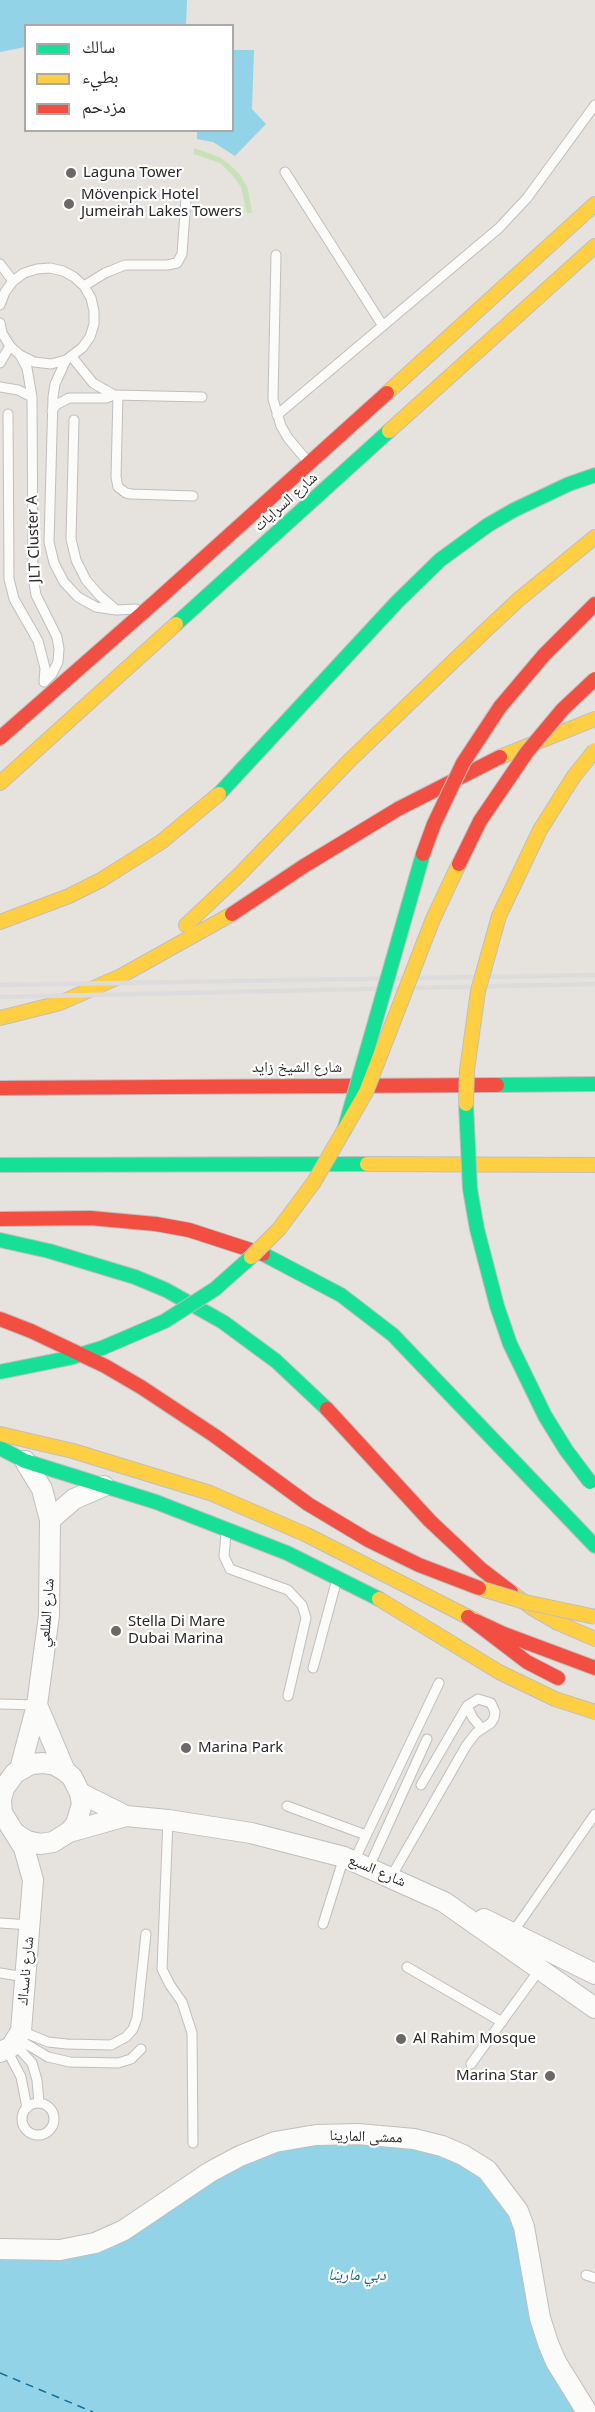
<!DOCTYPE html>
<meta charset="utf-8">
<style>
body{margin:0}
#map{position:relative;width:595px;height:2412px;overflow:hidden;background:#e6e2de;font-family:"Noto Sans","Noto Naskh Arabic",sans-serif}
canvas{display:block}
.legend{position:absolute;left:24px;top:24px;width:210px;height:108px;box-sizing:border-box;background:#fff;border:2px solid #a9a9a9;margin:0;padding:8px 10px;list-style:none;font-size:18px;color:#282828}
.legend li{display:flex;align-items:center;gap:12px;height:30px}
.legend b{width:30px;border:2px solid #a9a9a9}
</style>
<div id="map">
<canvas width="595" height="2412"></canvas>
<ul class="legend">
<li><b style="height:8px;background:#16e098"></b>سالك</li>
<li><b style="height:8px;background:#ffcf43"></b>بطيء</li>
<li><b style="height:8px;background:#f24e42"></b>مزدحم</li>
</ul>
</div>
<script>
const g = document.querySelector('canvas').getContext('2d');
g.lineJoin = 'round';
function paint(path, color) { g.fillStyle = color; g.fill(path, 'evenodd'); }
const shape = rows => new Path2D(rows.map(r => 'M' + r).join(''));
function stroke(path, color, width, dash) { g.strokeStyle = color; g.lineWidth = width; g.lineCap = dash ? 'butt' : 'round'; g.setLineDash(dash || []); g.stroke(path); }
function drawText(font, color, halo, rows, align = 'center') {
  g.font = font + ' "Noto Sans","Noto Naskh Arabic",sans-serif'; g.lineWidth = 4.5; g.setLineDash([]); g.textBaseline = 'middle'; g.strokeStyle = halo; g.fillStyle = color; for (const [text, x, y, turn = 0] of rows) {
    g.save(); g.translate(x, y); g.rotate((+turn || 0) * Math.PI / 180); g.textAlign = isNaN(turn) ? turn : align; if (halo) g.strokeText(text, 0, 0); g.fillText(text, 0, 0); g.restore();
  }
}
const green = shape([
 [194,148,219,157,229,164,241,176,248,189,252,213,247,213,241,187,232,175,220,163,194,154]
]);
const water = shape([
 [0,0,187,0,186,25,26,26,25,47,0,52],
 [233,50,254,50,252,109,266,124,235,156,213,142,197,139,197,131,232,130],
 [317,2137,432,2147,486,2180,502,2196,516,2229,523,2283,531,2321,546,2365,578,2412,0,2412,0,2253,60,2253,236,2160]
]);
const ferry = shape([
 [0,2373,93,2412]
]);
const lane = shape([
 [285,172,383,326],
 [276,255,273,399,281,426,288,438,308,462],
 [0,264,13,281],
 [84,286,105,273,125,265,167,265,177,263,182,254,186,199],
 [0,305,5,292,13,281,24,273,37,269,50,268,63,271,74,277,84,286,91,298,94,311,94,324,90,337,82,348,66,360,51,364,34,362,20,355,10,346,2,333,0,323],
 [20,355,27,368,32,397,33,577,36,595,57,637,59,649,58,662,52,674,44,682],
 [72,357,93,383,114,395,202,397],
 [66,360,55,384,53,397,49,542,54,563,64,582,78,597,96,607,116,610,136,609],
 [0,363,10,346],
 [0,387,18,390,32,397],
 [118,395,116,477,118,487,126,493,131,494,193,496],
 [52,411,56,405,69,398,106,398,114,395],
 [8,414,9,579,14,599,38,641,45,668,44,682],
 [277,415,499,228,527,198,595,105],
 [74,420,71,539,76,560,86,580,100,596,114,608],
 [226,1534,224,1556,230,1569,288,1590,302,1605,306,1618,288,1696],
 [313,1668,336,1583],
 [0,1704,37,1705],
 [467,1706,473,1718,482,1729],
 [287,1806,366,1835],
 [168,1820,162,1969,170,1985,182,2002,192,2033,193,2143],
 [354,1861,439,1683],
 [369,1867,427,1739],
 [391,1877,466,1746,476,1733,491,1723,494,1718,495,1712,491,1703,478,1699,467,1706,421,1785],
 [0,1923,30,1925],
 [323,1924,344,1857],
 [513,1932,595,1814],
 [407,1967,502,2022],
 [0,1973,25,1977],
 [21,2031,48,2042,67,2044,111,2045,126,2037,133,2029,137,2018,146,1934],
 [18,2039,48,2057,70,2062,118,2063,131,2059,141,2049],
 [15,2044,32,2063,37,2080,39,2103],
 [7,2050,21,2077,27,2108],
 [471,2064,540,1969],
 '22 2119a16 16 0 1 1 32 0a16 16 0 1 1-32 0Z',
 [586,2275,595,2278]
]);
const street = shape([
 [50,1520,74,1499,104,1486],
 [37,1705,65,1771],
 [20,1769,37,1705,49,1615,50,1520,42,1489,25,1461],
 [80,1793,126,1816],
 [69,1832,126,1816,168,1820,251,1833,344,1857,444,1902,595,2008],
 [484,1919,595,1974],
 [0,2052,11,2047,21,2031,33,1880,24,1848,2,1813,1,1800,4,1788,15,1773,31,1764,43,1763,55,1765,65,1771,72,1777,80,1793,82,1804,76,1824,69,1832,53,1842,40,1844,27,1841,16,1834],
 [0,2249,60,2250,95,2243,124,2230,210,2172,240,2156,275,2142,316,2135,358,2134,414,2139,442,2146,463,2155,487,2170,518,2211,524,2227,540,2318,548,2343,556,2362,587,2412]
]);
const fast = shape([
 [176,624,389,431],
 [219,794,397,602,440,560,488,525,514,510,569,484,595,475],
 [497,1085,595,1084],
 [0,1165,367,1164],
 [0,1240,49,1251,135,1277,166,1290,223,1322,276,1361,327,1409],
 [263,1254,341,1295,393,1335,595,1546],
 [0,1448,25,1461,156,1502,287,1553,379,1599]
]);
const slow = shape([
 [387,393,595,204],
 [389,431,595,246],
 [500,757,595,719],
 [0,783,176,624],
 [0,922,69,896,101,880,161,842,219,794],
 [186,925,239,875,350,760,485,631,518,600,595,537],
 [0,1018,60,1003,121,976,232,914],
 [367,1164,595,1165],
 [0,1434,73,1451,210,1493,307,1535,476,1621],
 [511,1592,532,1608,558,1623,595,1639],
 [379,1599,499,1672,555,1699,595,1712]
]);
const jam = shape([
 [500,707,544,655,595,604],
 [0,738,155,602,387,393],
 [232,914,304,866,398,809,500,757],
 [0,1088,497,1085],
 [0,1219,90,1218,156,1224,189,1230,263,1254],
 [0,1319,31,1331],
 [327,1409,430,1521,481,1569,511,1592],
 [468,1617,527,1662,558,1678],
 [476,1621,504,1634,595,1668]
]);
const rail = shape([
 [0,985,595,975],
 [0,997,595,984]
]);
const fastBridge = shape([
 [466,1104,470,1189,477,1229,497,1306,510,1344,545,1416,566,1450,590,1482],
 [344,1131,423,854],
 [0,1372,69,1358,102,1348,165,1321,215,1289,251,1257]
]);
const slowBridge = shape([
 [466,1104,467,1070,478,991,499,916,540,830,574,776,595,750],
 [251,1257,279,1229,314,1182,366,1092,433,919,459,864],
 [479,1588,525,1602,595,1617]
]);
const jamBridge = shape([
 [423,854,434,824,463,763,500,707],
 [459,864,480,821,527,752,563,709,595,679],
 [31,1331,105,1366,141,1387,215,1436,308,1504,368,1540,419,1565,479,1588]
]);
const markers = [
 [71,173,6,"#6a6968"],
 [69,204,6,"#6a6968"],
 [116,1631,6,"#6a6968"],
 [186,1748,6,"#6a6968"],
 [401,2039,6,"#6a6968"],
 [550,2076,6,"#6a6968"]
];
const poiNames = [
 ["Laguna Tower",83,173],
 ["Mövenpick Hotel",81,195],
 ["Jumeirah Lakes Towers",81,212],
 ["Stella Di Mare",128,1622],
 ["Dubai Marina",128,1639],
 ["Marina Park",198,1748],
 ["Al Rahim Mosque",413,2039],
 ["Marina Star",538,2076,"right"]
];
const streetNames = [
 ["شارع السرايات",286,502,-42],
 ["JLT Cluster A",34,539,-92],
 ["شارع الشيخ زايد",297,1068],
 ["شارع المللعي",47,1613,-86],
 ["شارع السبع",377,1871,23],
 ["شارع ناسداك",26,1971,-85],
 ["ممشى المارينا",366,2137,2]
];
const waterNames = [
 ["دبي مارينا",357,2275]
];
paint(green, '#c9e1b7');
paint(water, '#92d3e7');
stroke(ferry, '#106a93', 1.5, [8, 6]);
stroke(lane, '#c0bebf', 11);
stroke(street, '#c0bebf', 22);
stroke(fast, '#c0bebf', 16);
stroke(slow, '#c0bebf', 16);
stroke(jam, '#c0bebf', 16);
stroke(lane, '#fbfbfa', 9);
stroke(street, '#fbfbfa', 20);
stroke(fast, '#16e098', 14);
stroke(slow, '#ffcf43', 14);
stroke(jam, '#f24e42', 14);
stroke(rail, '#dddcdd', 4.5);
stroke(fastBridge, '#c0bebf', 16, []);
stroke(slowBridge, '#c0bebf', 16, []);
stroke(jamBridge, '#c0bebf', 16, []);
stroke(fastBridge, '#16e098', 14);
stroke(slowBridge, '#ffcf43', 14);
stroke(jamBridge, '#f24e42', 14);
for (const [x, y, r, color] of markers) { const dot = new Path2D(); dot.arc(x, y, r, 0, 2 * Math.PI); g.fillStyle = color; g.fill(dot); stroke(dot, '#fff', 2); }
drawText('15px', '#282828', '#fff', poiNames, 'left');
drawText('15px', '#282828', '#fff', streetNames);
drawText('italic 16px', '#106a93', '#fff', waterNames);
</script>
